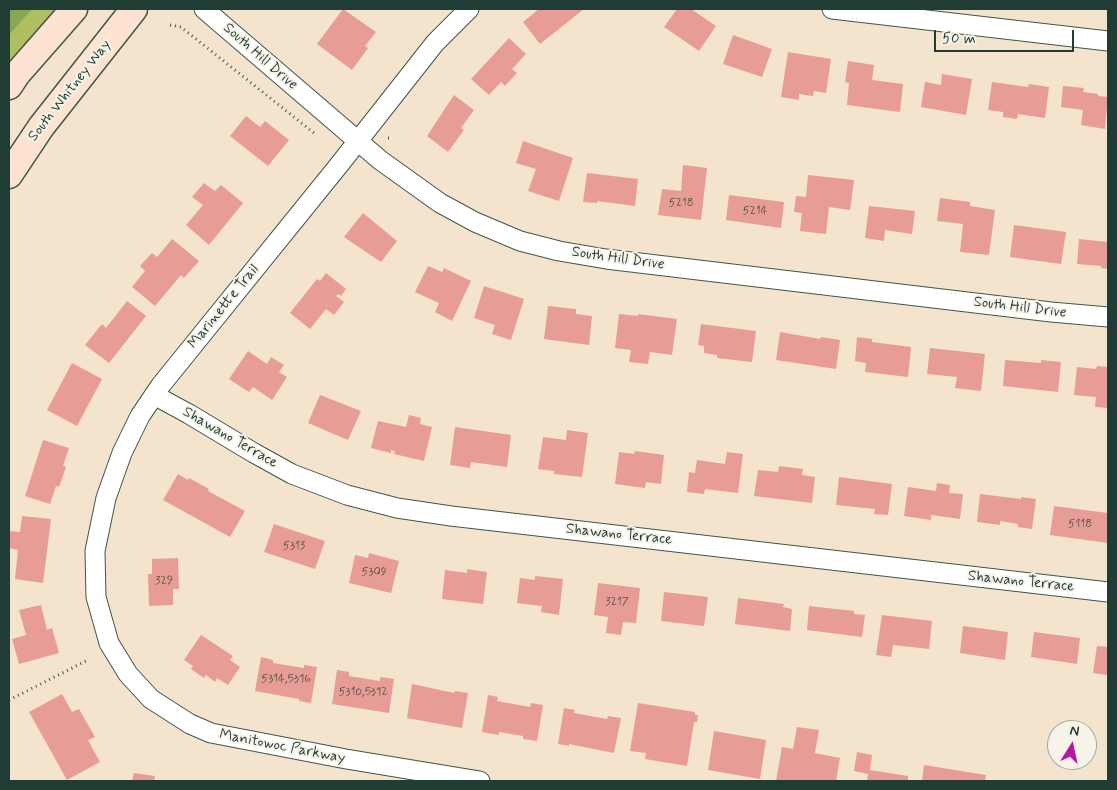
<!DOCTYPE html>
<style>
body{margin:0}
#map{position:relative;width:1117px;height:790px;overflow:hidden;background:#f5e4cd;font-family:Mynerve,sans-serif}
canvas{display:block}
.frame{position:absolute;inset:0;border:10px solid #1f3d34;pointer-events:none}
.north{position:absolute;left:1047px;top:720px;width:50px;height:50px;box-sizing:border-box;background:#f7f3e8;border:1px solid #a1aaa0;border-radius:50%;rotate:10deg;font-size:14px;font-weight:700;line-height:20px;text-align:center;color:#1f3d34}
.north::after{content:'';display:block;margin:auto;width:18px;height:22px;background:#b5179e;clip-path:polygon(50% 0,100% 100%,50% 72%,0 100%)}
.scale{position:absolute;left:934px;top:30px;width:140px;height:22px;box-sizing:border-box;border:2px solid #1f3d34;border-top:0;padding-left:6px;font-size:15px;line-height:18px;white-space:nowrap;color:#1f3d34;-webkit-text-stroke:4px #f7f3e8;paint-order:stroke}
</style>
<div id="map">
<canvas width="1117" height="790"></canvas>
<div class="frame"></div>
<div class="north">N</div>
<div class="scale">50 m</div>
</div>
<script>
const g = document.querySelector('canvas').getContext('2d');
g.lineJoin = 'round';
function paint(path, color) { g.fillStyle = color; g.fill(path, 'evenodd'); }
const shape = rows => new Path2D(rows.map(r => 'M' + r).join(''));
function stroke(path, color, width, dash) { g.strokeStyle = color; g.lineWidth = width; g.lineCap = dash ? 'butt' : 'round'; g.setLineDash(dash || []); g.stroke(path); }
function drawText(font, color, halo, rows, align = 'center') {
  g.font = font + ' Mynerve,sans-serif'; g.lineWidth = 4; g.setLineDash([]); g.textBaseline = 'middle'; g.strokeStyle = halo; g.fillStyle = color; for (const [text, x, y, turn = 0] of rows) {
    g.save(); g.translate(x, y); g.rotate((+turn || 0) * Math.PI / 180); g.textAlign = isNaN(turn) ? turn : align; if (halo) g.strokeText(text, 0, 0); g.fillText(text, 0, 0); g.restore();
  }
}
const green = shape([
 [9,9,74,9,9,86]
]);
const forest = shape([
 [9,9,32,9,9,35]
]);
const building = shape([
 [343,9,376,32,365,46,368,48,352,70,317,44],
 [539,9,584,9,540,44,523,22],
 [677,9,691,9,716,26,699,51,664,27],
 [733,35,772,49,762,77,723,64],
 [509,38,526,54,512,69,517,73,505,86,501,82,489,95,471,79],
 [788,52,831,59,826,93,814,91,813,96,799,94,799,100,781,97],
 [848,61,874,65,872,80,903,84,900,112,847,105,849,83,845,82],
 [942,74,972,79,966,115,921,107,925,82,941,85],
 [992,82,1028,87,1029,84,1049,87,1045,118,1018,114,1017,119,1003,117,1003,112,988,110],
 [1063,86,1084,88,1083,92,1098,94,1098,96,1108,97,1105,129,1081,125,1083,110,1061,107],
 [454,95,474,110,461,128,464,130,448,152,427,136],
 [246,116,260,127,265,121,289,140,268,166,230,136],
 [523,141,573,158,559,201,528,191,536,169,516,163],
 [683,165,707,168,701,220,658,215,662,189,681,191],
 [587,173,638,179,635,206,597,201,597,203,583,202],
 [808,175,854,180,850,210,829,207,826,234,800,231,802,213,794,212,796,196,806,197],
 [204,183,215,191,221,185,243,203,209,245,186,225,203,205,192,197],
 [729,195,784,202,781,228,726,220],
 [940,198,970,202,970,206,995,210,989,255,960,252,963,224,937,221],
 [869,206,915,211,912,234,885,230,884,241,865,238],
 [363,213,397,241,381,262,344,237],
 [1014,225,1066,232,1061,264,1010,257],
 [172,239,199,261,184,278,181,275,155,306,132,287,145,271,140,266,152,253,157,257],
 [1079,239,1108,242,1108,269,1101,268,1101,266,1077,264],
 [428,266,442,272,444,268,471,281,452,321,435,312,439,303,415,292],
 [326,273,346,289,341,296,339,294,336,296,344,302,334,315,326,309,310,329,290,313,317,279,320,281],
 [484,286,524,299,511,340,492,334,495,325,474,318],
 [127,301,146,316,109,363,85,345,102,324,106,328],
 [548,306,576,309,576,314,592,316,589,345,544,339],
 [619,314,638,316,638,314,677,319,672,355,650,352,648,364,629,362,631,350,615,348],
 [701,324,756,331,752,362,717,358,717,355,704,353,704,346,698,345],
 [780,332,820,339,821,337,840,340,836,369,776,360],
 [857,337,872,339,872,342,911,347,908,377,865,372,866,363,855,361],
 [930,348,985,354,981,391,955,388,957,377,927,374],
 [248,351,267,364,271,357,284,365,279,372,287,377,272,400,253,387,249,392,229,379],
 [1005,360,1041,363,1041,360,1061,362,1058,392,1003,386],
 [72,363,102,379,77,426,47,410],
 [1097,366,1108,367,1108,408,1095,407,1096,397,1074,395,1077,367,1096,369],
 [320,395,361,411,348,440,308,423],
 [409,415,421,418,420,424,432,427,424,461,394,454,395,451,391,450,391,453,371,448,378,421,406,427],
 [455,427,511,435,507,467,471,462,470,468,450,465],
 [567,430,588,433,582,477,554,474,554,471,538,469,543,437,566,440],
 [43,440,69,448,63,466,66,467,59,487,56,486,50,504,25,496],
 [635,451,664,455,661,484,646,482,645,488,615,484,619,452,634,454],
 [727,452,743,454,738,493,705,489,704,494,687,492,689,472,695,473,697,460,725,464],
 [779,466,803,469,802,475,815,477,812,503,754,496,758,470,778,472],
 [178,474,188,480,189,478,209,489,208,491,245,511,230,537,163,500],
 [839,477,892,484,888,515,874,514,875,509,836,505],
 [937,483,950,485,949,493,963,494,960,519,931,515,931,520,904,516,908,487,936,491],
 [980,494,1021,499,1021,497,1036,499,1032,529,1018,527,1018,524,1000,521,1000,525,977,522],
 [1054,506,1108,513,1108,543,1050,535],
 [22,516,51,519,43,583,15,579,18,550,9,548,9,531,20,532],
 [274,524,325,541,315,569,264,552],
 [369,553,399,561,391,593,349,583,355,555,368,558],
 [178,558,179,589,173,589,173,605,149,606,148,574,152,574,152,559],
 [467,569,487,572,483,604,442,599,445,570,467,573],
 [535,576,563,579,559,615,541,612,542,606,517,603,520,578,535,580],
 [598,583,640,588,636,623,623,622,621,635,606,633,608,617,594,615],
 [664,592,708,597,704,626,661,621],
 [738,598,784,604,783,607,792,609,790,631,735,624],
 [41,605,47,630,52,628,59,653,19,664,12,639,26,635,19,610],
 [809,606,854,611,854,614,865,615,862,637,807,630],
 [882,615,932,621,929,649,893,645,891,657,876,655],
 [963,626,1008,632,1005,660,960,653],
 [1034,632,1080,638,1077,664,1031,657],
 [201,635,233,656,230,660,240,667,228,685,217,678,215,682,206,675,204,678,191,669,193,666,184,660],
 [1097,646,1108,647,1108,675,1093,673],
 [261,657,273,660,273,663,304,668,304,665,317,667,311,703,299,701,299,699,255,691],
 [337,670,349,672,349,676,380,681,380,677,394,679,389,713,332,704],
 [412,684,454,693,455,691,468,693,462,728,407,718],
 [62,694,72,712,79,709,95,737,88,740,100,762,67,780,29,712],
 [488,695,498,697,497,701,530,707,531,703,543,705,537,741,523,739,523,736,499,732,499,735,482,732],
 [638,703,695,712,695,715,698,715,697,722,694,722,687,766,645,759,646,753,630,751],
 [564,708,575,710,574,713,607,719,608,716,621,718,614,753,569,744,569,746,558,744],
 [797,727,819,730,815,753,840,758,836,781,776,781,782,747,793,749],
 [714,731,766,740,760,779,708,770],
 [857,752,872,755,870,770,908,776,908,781,867,781,868,774,854,771],
 [924,765,986,775,985,781,922,781],
 [134,773,155,776,154,781,132,781]
]);
const path = shape([
 [170,25,181,27,314,133],
 [388,138,392,138],
 [9,700,88,660]
]);
const street = shape([
 [204,9,380,160,440,203,475,222,520,241,559,251,606,259,1051,312,1108,317],
 [469,9,435,43,339,165,161,385,140,416,122,453,106,498,95,551,96,597,109,643,128,674,151,699,190,724,211,733,346,759,480,781],
 [832,9,1108,41],
 [154,395,189,414,254,453,292,474,347,495,397,508,451,516,1108,592]
]);
const secondary = shape([
 [9,86,17,74,74,9],
 [9,175,41,127,134,9]
]);
const numberNames = [
 ["5218",681,203],
 ["5214",755,211],
 ["5118",1080,524],
 ["5313",294,546],
 ["5309",374,572],
 ["329",164,581],
 ["3217",617,602],
 ["5314,5316",286,679],
 ["5310,5312",363,692]
];
const streetNames = [
 ["South Hill Drive",260,57,41],
 ["South Whitney Way",70,91,-52],
 ["South Hill Drive",618,259,8],
 ["Marinette Trail",224,307,-51],
 ["South Hill Drive",1020,308,7],
 ["Shawano Terrace",230,438,30],
 ["Shawano Terrace",619,535,6],
 ["Shawano Terrace",1021,582,6],
 ["Manitowoc Parkway",282,747,11]
];
paint(green, '#afbe61');
paint(forest, '#8ba557');
paint(building, '#e89c96');
stroke(street, '#3f564b', 21);
stroke(secondary, '#3f564b', 29);
stroke(path, '#3f564b', 3, [1, 4]);
stroke(street, '#fff', 19);
stroke(secondary, '#fee3d2', 26);
drawText('12px', '#51554c', null, numberNames);
drawText('15px', '#1f3d34', '#f7f3e8', streetNames);
</script>
